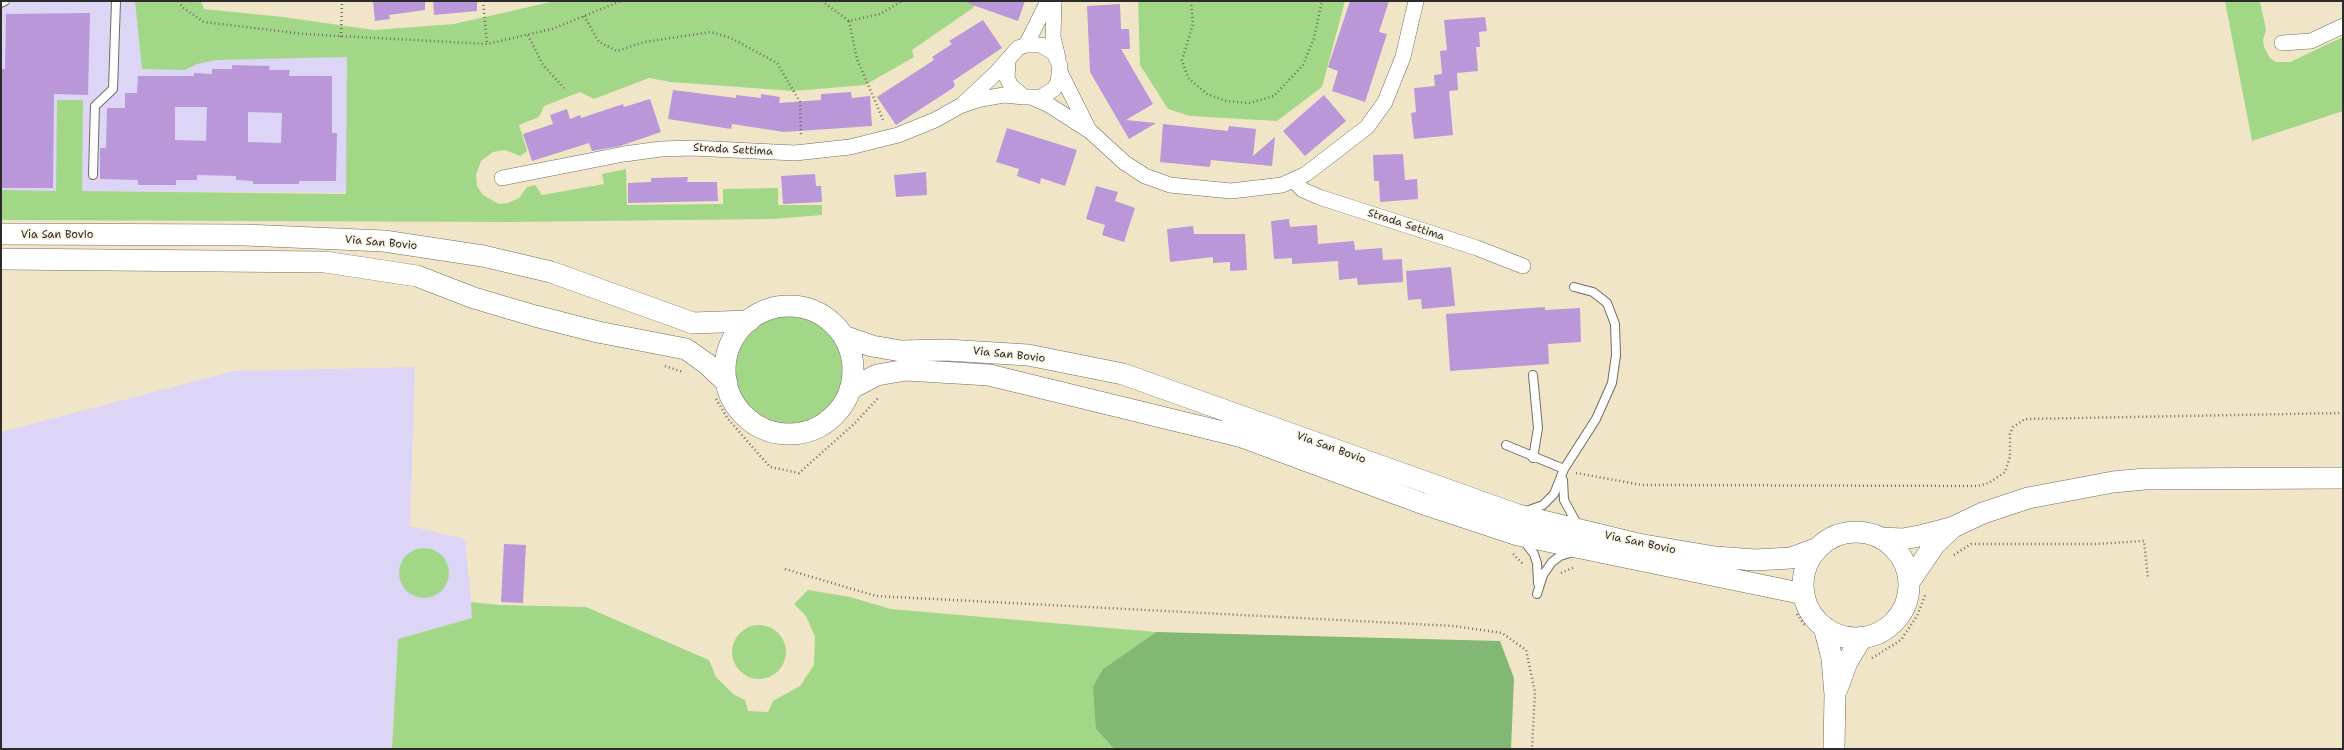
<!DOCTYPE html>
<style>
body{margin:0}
#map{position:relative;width:2344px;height:750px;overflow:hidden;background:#f0e6c7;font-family:"Shantell Sans",sans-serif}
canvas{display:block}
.frame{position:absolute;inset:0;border:2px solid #2b2b2b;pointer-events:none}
</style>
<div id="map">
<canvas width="2344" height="750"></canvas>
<div class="frame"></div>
</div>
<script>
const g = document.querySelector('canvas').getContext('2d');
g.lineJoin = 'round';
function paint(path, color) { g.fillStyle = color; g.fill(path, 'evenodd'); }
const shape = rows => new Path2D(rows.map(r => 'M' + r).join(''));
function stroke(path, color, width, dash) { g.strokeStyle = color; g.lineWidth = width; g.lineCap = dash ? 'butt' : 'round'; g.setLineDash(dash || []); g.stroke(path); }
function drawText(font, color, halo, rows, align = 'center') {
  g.font = font + ' "Shantell Sans",sans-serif'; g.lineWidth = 3.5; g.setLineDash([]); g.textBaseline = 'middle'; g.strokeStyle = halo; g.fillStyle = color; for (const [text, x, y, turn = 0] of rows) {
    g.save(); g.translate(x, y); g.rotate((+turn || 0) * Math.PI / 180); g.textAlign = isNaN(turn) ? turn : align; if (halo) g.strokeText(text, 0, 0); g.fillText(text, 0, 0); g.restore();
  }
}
const built = shape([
 [1,1,150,1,448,68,447,193,1,191],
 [415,367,410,526,465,539,473,618,398,639,392,749,1,749,1,432,234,371]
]);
const green = shape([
 [135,1,201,1,204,9,283,17,374,30,454,24,555,1,976,1,973,8,912,50,914,57,865,85,793,91,671,82,649,78,594,99,580,92,544,106,539,117,519,125,527,151,520,156,505,150,493,152,481,161,476,175,477,186,483,195,499,204,508,203,519,198,527,187,535,185,542,195,604,184,602,174,626,169,627,205,723,204,723,189,778,188,778,205,822,205,822,215,773,219,509,222,1,220,1,190,56,191,57,100,83,100,82,191,346,194,347,57,215,60,197,64,185,70,142,69],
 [1138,1,1345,1,1322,87,1277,121,1190,116,1168,109,1140,65],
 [2225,1,2260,1,2266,30,2263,40,2264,47,2270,58,2276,62,2290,62,2343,37,2343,111,2252,141],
 '735 370a54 54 0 1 1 108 0a54 54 0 1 1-108 0Z',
 '399 573a25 25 0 1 1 50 0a25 25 0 1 1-50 0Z',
 [808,590,850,597,891,609,1156,632,1103,669,1096,729,1114,749,392,749,398,639,472,618,471,602,499,605,586,607,709,660,716,677,733,694,745,700,748,711,768,712,773,701,800,686,814,665,815,637,806,616,794,604],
 '732 652a27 27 0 1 1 54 0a27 27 0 1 1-54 0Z'
]);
const forest = shape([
 [1156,632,1500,641,1514,678,1511,749,1114,749,1096,729,1093,687,1103,669]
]);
const building = shape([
 [373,1,425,1,425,10,389,15,390,19,375,21],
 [433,1,477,1,477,11,434,15],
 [967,1,1025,1,1018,21,967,3],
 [1350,1,1389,1,1379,32,1387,34,1365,102,1332,91,1338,71,1328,67],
 [1120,4,1121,29,1129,29,1130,49,1121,49,1153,104,1126,120,1156,123,1129,139,1090,72,1087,6],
 [90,13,88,95,54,94,53,188,1,188,1,69,5,69,6,14],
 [1485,17,1487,31,1479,32,1480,47,1476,47,1478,71,1457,73,1458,90,1449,91,1453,135,1414,139,1411,113,1416,112,1414,88,1435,86,1434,75,1442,74,1440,51,1447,50,1444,20],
 [983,20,1002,48,953,81,955,85,953,88,896,125,877,97,934,60,932,57,952,44,949,41],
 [232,65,270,66,269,70,290,70,289,76,332,76,332,133,337,133,336,181,299,181,299,184,253,184,253,181,236,180,236,176,197,175,197,180,176,180,176,185,138,185,138,180,100,179,100,148,106,148,107,108,125,108,125,93,137,93,138,76,194,76,194,73,212,74,212,69,232,69],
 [175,107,207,107,206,141,175,140],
 [248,112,282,113,281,143,248,142],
 [673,90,736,98,736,95,761,98,761,94,780,97,779,103,821,100,821,94,851,92,852,98,870,96,872,126,784,132,732,124,731,129,668,119],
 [1324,95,1346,121,1305,156,1283,131],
 [650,99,661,132,620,146,592,151,589,143,532,161,523,134,553,124,550,115,567,109,570,119,580,115,581,118,623,104,624,107],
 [1163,124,1228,131,1229,126,1256,129,1253,156,1275,137,1272,166,1211,160,1210,167,1160,162],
 [1007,128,1077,150,1065,186,1041,178,1040,184,1017,176,1019,169,996,162],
 [1403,154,1405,180,1417,179,1418,199,1380,202,1379,181,1374,181,1373,155],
 [926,172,927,195,896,197,894,175],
 [815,174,816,186,821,186,822,202,783,204,781,176],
 [688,177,687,182,717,182,718,201,628,203,628,183,651,182,651,178],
 [1096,186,1118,192,1115,201,1135,208,1124,242,1102,235,1105,225,1086,219],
 [1289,219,1290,227,1317,225,1318,244,1354,241,1355,250,1382,248,1383,260,1402,259,1403,282,1358,285,1357,278,1339,280,1338,261,1292,264,1292,258,1274,259,1271,221],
 [1193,226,1194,234,1245,234,1247,270,1230,271,1230,262,1213,263,1213,257,1170,262,1167,229],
 [1451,267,1455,306,1422,309,1421,299,1408,300,1406,271],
 [1545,307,1545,310,1580,308,1581,342,1548,344,1549,364,1450,371,1446,314],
 [504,544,526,545,523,603,501,602]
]);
const path = shape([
 [179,1,182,7,204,22,304,34,487,44,552,29,621,1],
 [483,1,487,44],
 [822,1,849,21,880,14,902,1],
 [1191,1,1193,24,1182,60,1188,78,1207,94,1226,101,1250,103,1274,96,1303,65,1314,38,1322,1],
 [584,16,599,42,617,51,644,42,711,32,731,38,777,63,800,102,801,136],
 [849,21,857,59,884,122],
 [528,35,543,65,564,88],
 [341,37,342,1],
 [665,366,683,372],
 [716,399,728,419,770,467,799,473,854,424,879,397],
 [1576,473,1642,485,1978,486,1989,483,2005,472,2010,457,2010,434,2013,427,2025,419,2343,413],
 [1513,554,1524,565],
 [1954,555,1971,544,2095,544,2144,541,2148,579],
 [785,569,876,596,1454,626,1502,633,1526,650,1535,692,1532,749],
 [1561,573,1575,567],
 [1797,614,1805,626],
 [1872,658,1901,640,1917,616,1926,593]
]);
const lane = shape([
 [1,3,5,1],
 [93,175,95,106,113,89,116,1],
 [1506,445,1564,469],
 [1533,458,1538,428,1533,375],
 [1563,480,1564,500,1578,526],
 [1524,512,1543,505,1554,494,1564,469,1596,419,1612,383,1616,355,1615,324,1607,303,1593,292,1574,287],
 [1524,541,1534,554,1537,563,1538,583],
 [1537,594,1543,575,1552,562,1560,556,1573,552]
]);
const street = shape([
 [1054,1,1053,37,1058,58],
 [2282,43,2311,41,2343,26],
 [1026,45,1048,1],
 [1061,74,1089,130],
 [1033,98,1049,105,1091,132,1125,163,1145,176,1170,185,1231,191,1282,185,1306,174,1367,127,1385,102,1403,57,1416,1],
 [964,103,997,72,1018,48,1026,45,1041,45,1054,53,1060,66,1058,82,1054,89,1041,97,1024,97,1011,86,1007,78,1008,62],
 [502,178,624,154,661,149,692,148,795,153,850,147,898,135,935,120,960,106,981,99,1004,95,1024,97],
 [1293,180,1303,190,1319,197,1477,248,1523,266]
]);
const secondary = shape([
 [1,234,245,235,384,241,483,256,551,272,693,323,749,321],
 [1,259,325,262,417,276,474,298,535,316,598,332,686,349,707,364,727,383],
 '725 370a64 64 0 1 1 128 0a64 64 0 1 1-128 0Z',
 [843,336,872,346,901,351,946,350,1028,355,1123,374,1518,515,1638,544,1715,557,1755,560,1791,558,1818,548],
 [850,389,877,375,906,370,989,375,1239,436,1421,503,1518,535,1804,594],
 '1803 585a53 53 0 1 1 106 0a53 53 0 1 1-106 0Z',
 [1881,538,1903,539,1924,535,1951,528,1983,513,2028,498,2113,482,2145,479,2343,478],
 [1909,582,1935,544,1951,529],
 [1824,627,1832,658,1835,695,1834,749],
 [1837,689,1847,662,1862,637]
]);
const streetNames = [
 ["Strada Settima",733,150,3],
 ["Strada Settima",1406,225,18],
 ["Via San Bovio",57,235],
 ["Via San Bovio",381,243,5],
 ["Via San Bovio",1009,355,6],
 ["Via San Bovio",1331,448,20],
 ["Via San Bovio",1640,543,12]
];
paint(built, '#dcd5f6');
paint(green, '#a3d788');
paint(forest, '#82b874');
paint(building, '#b997d8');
stroke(lane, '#706c62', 10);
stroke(street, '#706c62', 16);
stroke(secondary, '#706c62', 22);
stroke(path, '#706c62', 2.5, [1, 3]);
stroke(lane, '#fff', 8);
stroke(street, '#fff', 15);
stroke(secondary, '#fff', 21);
drawText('11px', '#2b2b2b', '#fcf5e5', streetNames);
</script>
